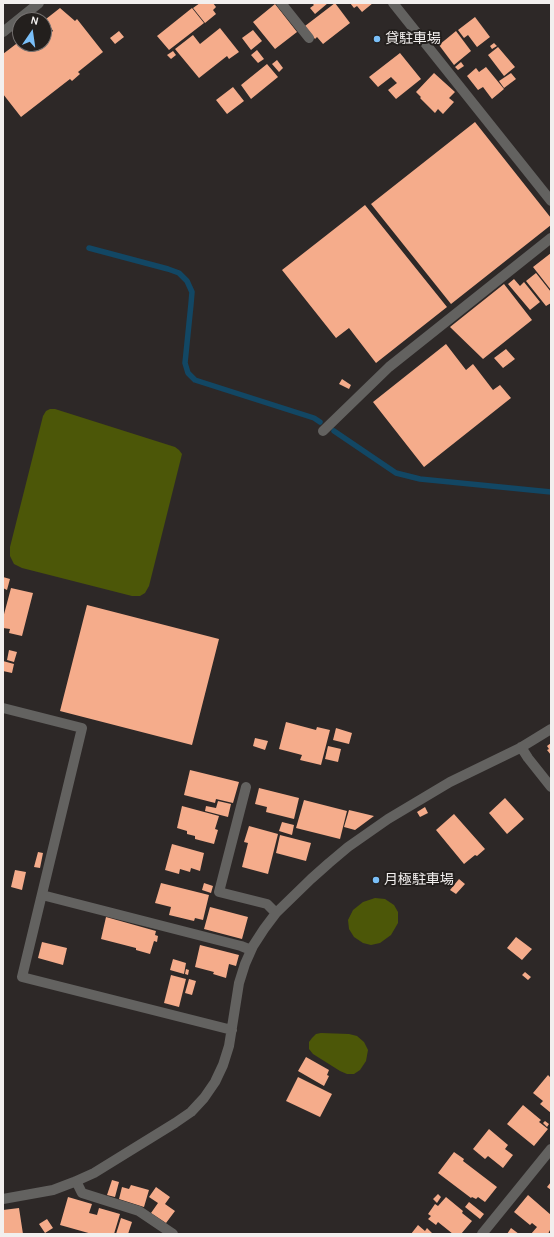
<!DOCTYPE html>
<meta charset="utf-8">
<style>
body{margin:0}
#map{position:relative;width:554px;height:1237px;overflow:hidden;background:#2d2827;font-family:Karla,sans-serif}
canvas{display:block}
.frame{position:absolute;inset:0;border:4px solid #f2efee;pointer-events:none}
.north{position:absolute;left:12px;top:12px;width:40px;height:40px;box-sizing:border-box;background:#231f1d;border:1px solid #767271;border-radius:50%;rotate:13deg;font-size:11px;font-weight:700;line-height:16px;text-align:center;color:#f2efee}
.north::after{content:'';display:block;margin:auto;width:14px;height:18px;background:#7abff8;clip-path:polygon(50% 0,100% 100%,50% 72%,0 100%)}
</style>
<div id="map">
<canvas width="554" height="1237"></canvas>
<div class="frame"></div>
<div class="north">N</div>
</div>
<script>
const g = document.querySelector('canvas').getContext('2d');
g.lineJoin = 'round';
function paint(path, color) { g.fillStyle = color; g.fill(path, 'evenodd'); }
const shape = rows => new Path2D(rows.map(r => 'M' + r).join(''));
function stroke(path, color, width, dash) { g.strokeStyle = color; g.lineWidth = width; g.lineCap = dash ? 'butt' : 'round'; g.setLineDash(dash || []); g.stroke(path); }
function drawText(font, color, halo, rows, align = 'center') {
  g.font = font + ' Karla,"Noto Sans JP",sans-serif'; g.lineWidth = 4; g.setLineDash([]); g.textBaseline = 'middle'; g.strokeStyle = halo; g.fillStyle = color; for (const [text, x, y, turn = 0] of rows) {
    g.save(); g.translate(x, y); g.rotate((+turn || 0) * Math.PI / 180); g.textAlign = isNaN(turn) ? turn : align; if (halo) g.strokeText(text, 0, 0); g.fillText(text, 0, 0); g.restore();
  }
}
const green = shape([
 [50,409,55,409,175,447,179,450,182,454,149,586,145,593,140,596,132,596,22,568,14,564,10,556,10,547,43,416,46,411],
 [375,898,385,899,394,905,398,912,398,923,391,935,380,943,371,945,363,943,354,937,349,929,348,920,353,910,363,902],
 [321,1033,349,1034,357,1036,364,1042,368,1050,366,1061,360,1070,354,1074,347,1074,340,1071,313,1054,309,1049,309,1042,312,1038,316,1034]
]);
const stream = shape([
 [89,248,168,269,179,273,187,281,192,292,191,304,185,363,188,373,195,380,314,418,320,422],
 [334,431,396,473,420,479,551,492]
]);
const building = shape([
 [200,3,213,3,216,7,213,10,216,14,205,23,193,8],
 [312,3,328,3,315,14,310,8,314,5],
 [335,3,350,23,323,44,317,37,315,39,305,26],
 [350,3,373,3,362,12,357,6,354,8],
 [275,4,297,32,275,49,253,22],
 [60,8,75,21,77,19,103,52,78,72,80,74,72,81,70,79,21,117,3,94,3,54,20,41,20,44,44,44,44,38,53,31,46,19],
 [192,8,204,23,169,50,157,36],
 [475,17,490,37,477,47,468,35,464,38,458,30],
 [220,28,239,52,229,59,227,56,199,78,175,49,193,35,200,44],
 [253,30,262,41,251,50,242,38],
 [119,31,124,37,115,44,110,38],
 [456,31,471,51,454,65,439,45],
 [494,43,497,46,492,49,490,46],
 [498,47,515,67,504,76,488,55],
 [257,50,264,59,258,63,251,55],
 [173,51,176,55,171,59,167,55],
 [400,53,421,79,396,99,388,90,397,83,391,77,378,87,369,77],
 [277,60,283,68,279,72,272,64],
 [461,62,464,66,458,70,455,67],
 [267,64,278,77,251,99,241,85],
 [486,67,504,89,492,99,483,87,478,90,467,76,476,68,479,72],
 [434,73,455,92,449,98,454,102,443,114,438,109,435,113,420,98,421,97,416,92],
 [511,73,516,79,504,88,499,81],
 [233,87,244,101,227,114,216,100],
 [475,122,551,218,551,225,451,304,371,204],
 [365,205,447,307,376,363,349,328,336,338,282,270],
 [551,253,551,290,533,267],
 [536,273,551,292,551,303,546,306,526,281],
 [514,279,520,286,524,282,540,302,530,310,508,284],
 [504,284,532,320,483,359,450,327],
 [446,344,466,370,473,364,493,390,500,385,511,398,424,467,373,402],
 [506,349,515,359,503,368,494,358],
 [342,379,351,385,349,389,339,384],
 [3,577,10,579,7,590,3,588],
 [11,588,33,593,22,636,9,633,10,629,3,628,3,618],
 [87,605,219,639,192,745,60,711],
 [9,650,17,652,14,662,7,660],
 [3,661,14,664,12,673,3,671],
 [286,722,316,730,317,727,330,730,321,765,300,760,302,755,279,749],
 [336,728,352,733,349,744,333,740],
 [255,738,268,741,265,750,253,746],
 [551,743,551,755,547,750,549,749,547,746],
 [328,746,341,749,338,762,325,759],
 [190,770,239,782,233,803,216,799,215,803,184,795],
 [259,788,299,798,294,819,266,812,267,807,255,804],
 [505,798,524,819,507,834,489,813],
 [304,800,347,811,340,839,296,828],
 [218,801,231,804,228,817,205,811,206,806,216,808],
 [182,806,219,816,215,829,218,830,214,844,195,839,195,836,187,834,187,831,177,828],
 [425,807,428,813,420,817,417,812],
 [349,810,374,816,355,830,344,827],
 [454,814,485,849,477,856,475,855,464,864,436,830],
 [282,822,294,825,292,835,279,831],
 [249,826,278,834,268,874,242,867,248,843,244,842],
 [280,835,311,843,306,861,276,853],
 [172,844,204,853,200,871,191,868,190,872,180,869,179,874,165,870],
 [38,852,43,853,40,868,34,867],
 [15,870,26,872,22,890,11,887],
 [438,875,442,879,439,882,436,878],
 [459,879,465,884,456,894,450,890],
 [161,883,209,895,203,920,195,918,194,921,169,915,171,907,155,903],
 [204,883,213,886,211,893,202,890],
 [210,907,248,917,242,939,204,929],
 [106,917,156,931,155,935,158,936,157,942,154,941,150,954,136,950,136,948,101,939],
 [516,937,532,949,522,960,507,948],
 [42,942,67,948,63,965,38,958],
 [200,945,239,955,236,966,229,964,226,978,213,974,214,972,195,967],
 [173,959,186,963,184,974,170,970],
 [186,969,189,970,188,975,185,974],
 [525,972,531,977,528,980,522,975],
 [171,975,186,979,179,1007,164,1003],
 [189,979,196,981,192,995,185,993],
 [306,1057,329,1070,327,1075,329,1076,324,1086,298,1071],
 [548,1075,551,1078,551,1113,540,1104,543,1101,533,1093],
 [298,1077,332,1094,320,1117,286,1101],
 [523,1105,541,1120,539,1122,548,1129,534,1146,507,1124],
 [545,1121,549,1124,547,1127,543,1123],
 [489,1129,508,1145,505,1149,513,1155,503,1168,488,1156,485,1159,473,1149],
 [454,1152,464,1159,463,1161,497,1187,485,1202,478,1197,476,1199,472,1197,471,1198,438,1173],
 [112,1180,119,1182,115,1197,107,1195],
 [551,1182,551,1190,547,1187],
 [131,1185,149,1190,144,1207,119,1199,122,1187,129,1189],
 [156,1187,170,1197,165,1204,175,1211,166,1223,151,1213,158,1203,149,1197],
 [438,1194,441,1197,437,1203,433,1199],
 [528,1195,551,1215,551,1228,548,1234,531,1234,537,1227,532,1223,530,1225,514,1212],
 [68,1197,92,1204,89,1213,97,1215,99,1208,120,1214,114,1234,92,1234,60,1225],
 [446,1197,463,1211,462,1213,472,1221,461,1234,453,1234,438,1222,436,1225,428,1219,431,1216,428,1214,435,1204,438,1206],
 [469,1202,484,1214,480,1219,465,1207],
 [19,1208,23,1234,3,1234,3,1210],
 [121,1218,132,1222,128,1234,116,1234],
 [47,1219,53,1228,45,1233,39,1224],
 [418,1225,425,1231,427,1228,433,1234,411,1234],
 [511,1228,519,1234,507,1234]
]);
const minor = shape([
 [281,3,309,38],
 [393,3,551,201],
 [3,32,39,3],
 [323,431,389,367,551,238],
 [3,708,82,728,22,977,232,1030],
 [521,747,528,758,551,787],
 [246,787,219,892,267,904,276,913],
 [42,895,241,946,251,950],
 [76,1181,82,1193,139,1211,173,1234],
 [3,1199,53,1190,74,1182,94,1173,175,1123,191,1112,204,1098,215,1082,223,1065,229,1046,239,983,245,964,253,946,264,929,276,913,311,879,329,863,348,847,388,819,450,782,520,748,551,729],
 [482,1234,551,1149]
]);
const markers = [
 [377,39,4,"#7abff8"],
 [376,880,4,"#7abff8"]
];
const poiNames = [
 ["貸駐車場",385,39],
 ["月極駐車場",384,880]
];
paint(green, '#4c5708');
stroke(stream, '#124764', 5.5);
paint(building, '#f5ac8b');
stroke(minor, '#636260', 10);
for (const [x, y, r, color] of markers) { const dot = new Path2D(); dot.arc(x, y, r, 0, 2 * Math.PI); g.fillStyle = color; g.fill(dot); stroke(dot, '#231f1d', 1.5); }
drawText('14px', '#f2efee', '#231f1d', poiNames, 'left');
</script>
